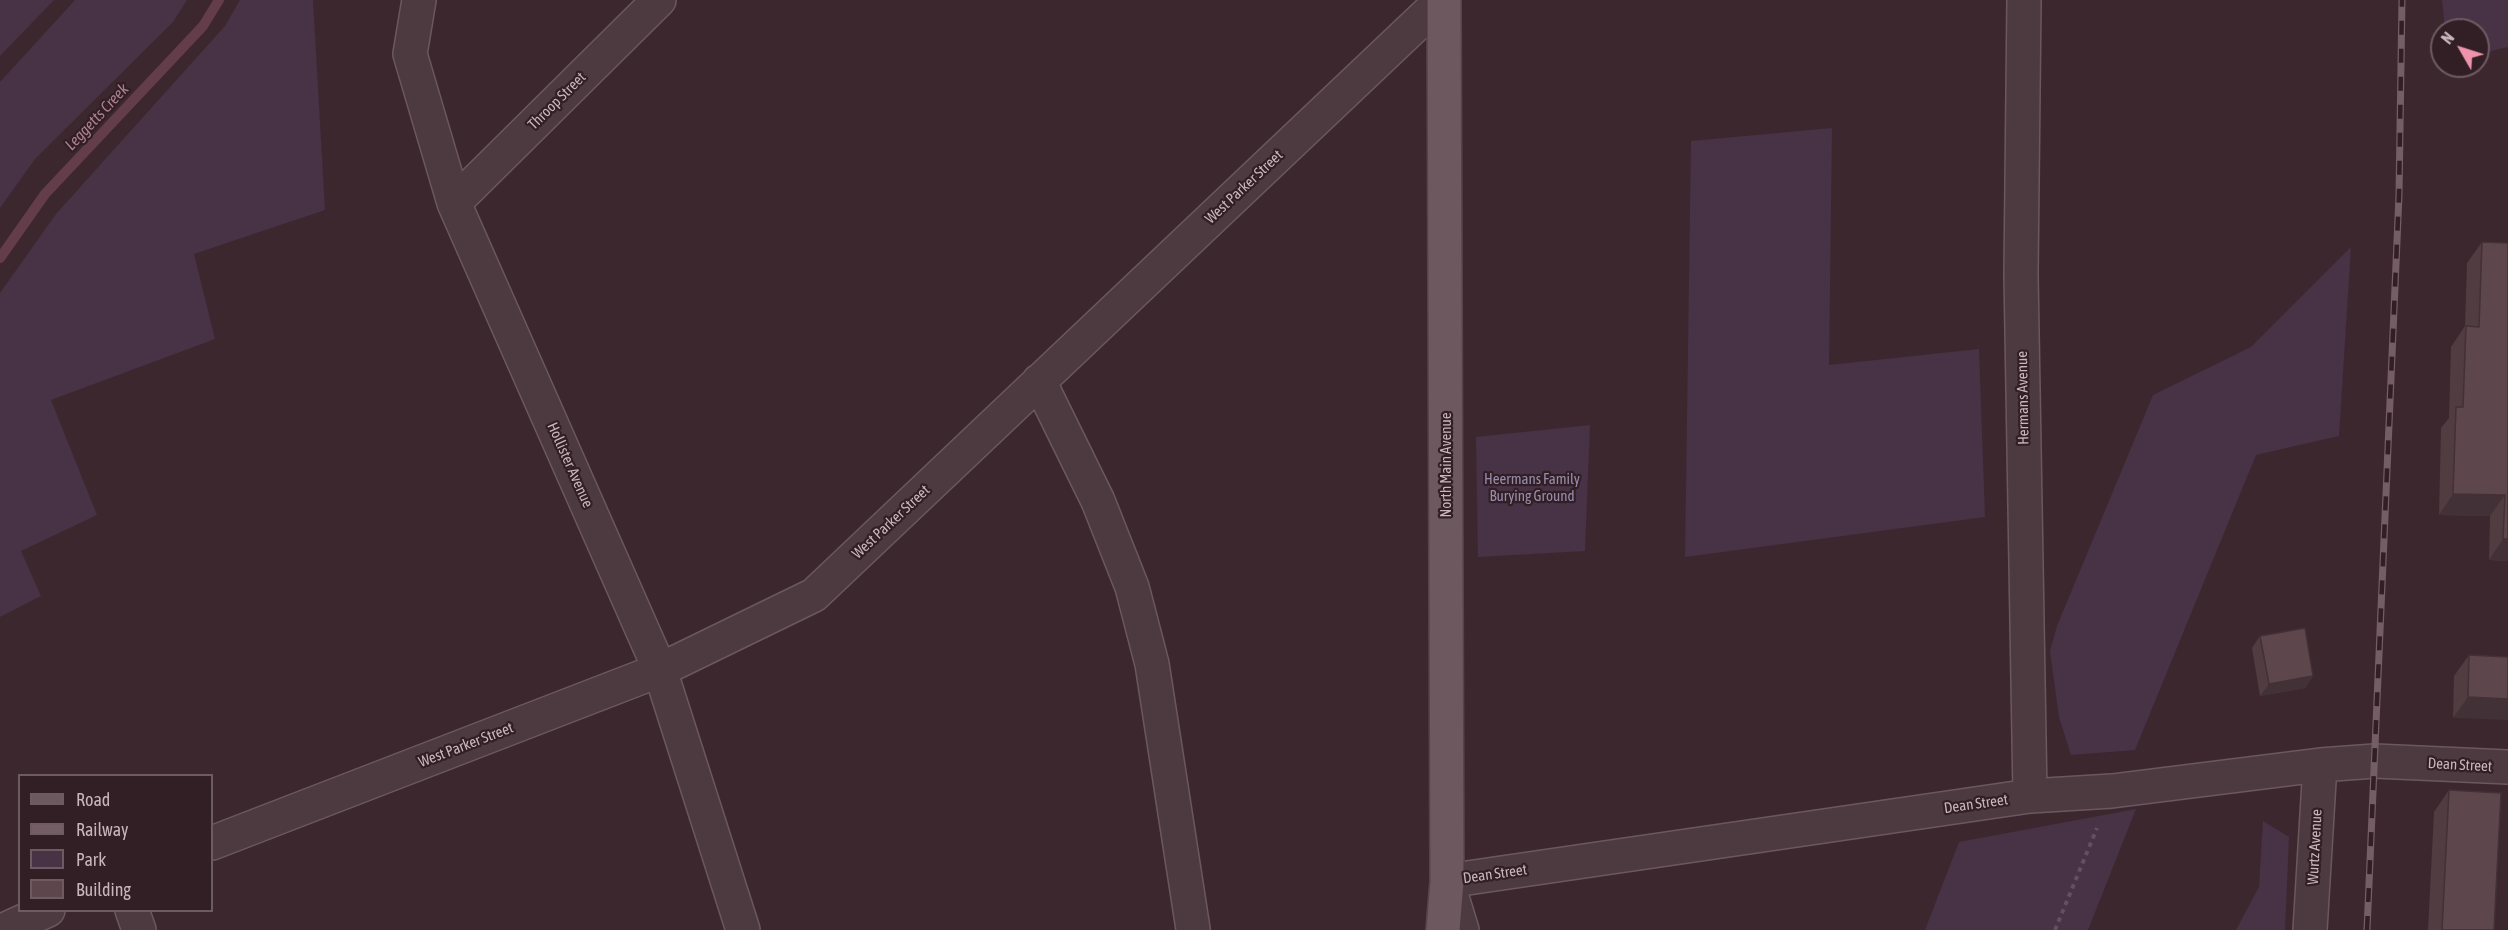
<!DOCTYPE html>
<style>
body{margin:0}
#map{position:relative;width:2508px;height:930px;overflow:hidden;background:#3d272e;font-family:"Asap Condensed",sans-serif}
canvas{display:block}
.legend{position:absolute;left:18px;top:774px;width:195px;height:138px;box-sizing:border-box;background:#321f25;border:2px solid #6e5b61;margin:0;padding:8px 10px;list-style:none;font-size:18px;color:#c8b6bb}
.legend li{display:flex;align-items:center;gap:12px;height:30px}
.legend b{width:30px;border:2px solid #6e5b61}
.north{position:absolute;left:2430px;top:18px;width:60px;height:60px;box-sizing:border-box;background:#321f25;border:2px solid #6e5b61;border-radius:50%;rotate:309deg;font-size:16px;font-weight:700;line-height:24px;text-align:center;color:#c8b6bb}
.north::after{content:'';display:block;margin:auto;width:21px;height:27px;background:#f094ad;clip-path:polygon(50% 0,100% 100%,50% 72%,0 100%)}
</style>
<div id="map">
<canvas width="2508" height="930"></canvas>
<ul class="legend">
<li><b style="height:8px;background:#6d585f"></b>Road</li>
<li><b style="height:8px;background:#745d64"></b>Railway</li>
<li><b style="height:16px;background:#473246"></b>Park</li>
<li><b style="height:16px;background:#5e464d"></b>Building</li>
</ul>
<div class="north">N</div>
</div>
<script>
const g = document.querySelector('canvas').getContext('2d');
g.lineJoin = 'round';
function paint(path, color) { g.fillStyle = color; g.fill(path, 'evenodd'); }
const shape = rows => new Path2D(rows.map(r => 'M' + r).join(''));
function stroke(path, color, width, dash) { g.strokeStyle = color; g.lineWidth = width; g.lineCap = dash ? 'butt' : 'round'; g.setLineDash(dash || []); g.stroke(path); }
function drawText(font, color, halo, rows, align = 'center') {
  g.font = font + ' "Asap Condensed",sans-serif'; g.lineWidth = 4.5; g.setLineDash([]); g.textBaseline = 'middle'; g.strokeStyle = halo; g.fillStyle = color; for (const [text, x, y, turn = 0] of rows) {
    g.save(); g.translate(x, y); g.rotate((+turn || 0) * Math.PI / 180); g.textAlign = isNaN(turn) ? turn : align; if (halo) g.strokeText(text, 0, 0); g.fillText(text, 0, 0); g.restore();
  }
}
const green = shape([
 [0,0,54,0,0,56],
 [75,0,187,0,173,22,35,159,0,208,0,82],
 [240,0,313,0,325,210,194,254,215,339,51,400,97,515,21,551,41,596,0,617,0,293,56,214,225,26],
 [2442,0,2508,0,2508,47,2478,54,2478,30,2445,30],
 [1832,128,1829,365,1979,349,1985,517,1685,557,1691,141],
 [2351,247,2339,436,2256,455,2135,750,2071,755,2059,717,2050,651,2057,626,2153,395,2251,347],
 [1590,425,1585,551,1478,557,1476,437],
 [2136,809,2088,930,1925,930,1959,842],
 [2263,821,2289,837,2285,930,2236,930,2259,887]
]);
const stream = shape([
 [0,258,45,194,203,26,219,0]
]);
const path = shape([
 [2055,930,2097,828]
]);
const minor = shape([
 [419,0,410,54,454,203,660,670,743,930],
 [2024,0,2021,274,2030,796],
 [454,203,659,0],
 [1039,381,1098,501,1132,587,1152,664,1193,929],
 [212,843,660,670,814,595,1442,0],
 [132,910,139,930],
 [4,930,48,910],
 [1462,930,1447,881,2030,796,2112,791,2320,765,2375,761,2508,767],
 [2310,930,2320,765]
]);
const major = shape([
 [1443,930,1447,881,1444,0]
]);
const rail = shape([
 [2367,930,2399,195,2402,0]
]);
const wall = shape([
 [2482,242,2508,243,2508,561,2489,560,2490,516,2439,515,2441,428,2449,418,2451,347,2465,326,2467,263],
 [2260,636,2313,676,2305,688,2260,696,2252,648],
 [2469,655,2508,657,2453,718,2454,676],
 [2449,790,2494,930,2428,930,2434,812]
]);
const shadedWall = shape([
 [2453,494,2505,495,2490,516,2439,515],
 [2503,539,2508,539,2508,561,2489,560],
 [2313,676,2305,688,2260,696,2269,684],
 [2468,697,2508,699,2508,720,2453,718]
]);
const building = shape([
 [2482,242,2508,243,2508,539,2503,539,2505,495,2453,494,2456,407,2463,407,2466,326,2479,327,2482,242],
 [2305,628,2313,676,2269,684,2260,636,2305,628],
 [2469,655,2508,657,2508,699,2468,697,2469,655],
 [2449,790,2501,793,2494,930,2442,930,2449,790]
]);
const streetNames = [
 ["Throop Street",557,101,-45],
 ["West Parker Street",1244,187,-43],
 ["Hermans Avenue",2023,398,-91],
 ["Hollister Avenue",570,465,66],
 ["North Main Avenue",1446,465,-90],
 ["West Parker Street",891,522,-43],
 ["West Parker Street",466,745,-21],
 ["Dean Street",2460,765,3],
 ["Dean Street",1976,804,-8],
 ["Wurtz Avenue",2315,847,-87],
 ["Dean Street",1495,874,-8]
];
const parkNames = [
 ["Heermans Family",1532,479],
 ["Burying Ground",1532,496]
];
const waterNames = [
 ["Leggetts Creek",97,117,-47]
];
paint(green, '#473246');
stroke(stream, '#643d4a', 10);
stroke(minor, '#6b585e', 36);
stroke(major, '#564349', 36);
stroke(path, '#644f5f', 4, [4.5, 4.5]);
stroke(minor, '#4d3a40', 33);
stroke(major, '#6d585f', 33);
stroke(rail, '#745d64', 7);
stroke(rail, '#321f25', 4.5, [14]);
paint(wall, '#513c42');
paint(shadedWall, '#423136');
paint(building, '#5e464d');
stroke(building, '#423136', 1.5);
drawText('15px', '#c8b6bb', '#321f25', streetNames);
drawText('15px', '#978cac', '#321f25', parkNames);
drawText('italic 16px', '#ad808e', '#321f25', waterNames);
</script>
